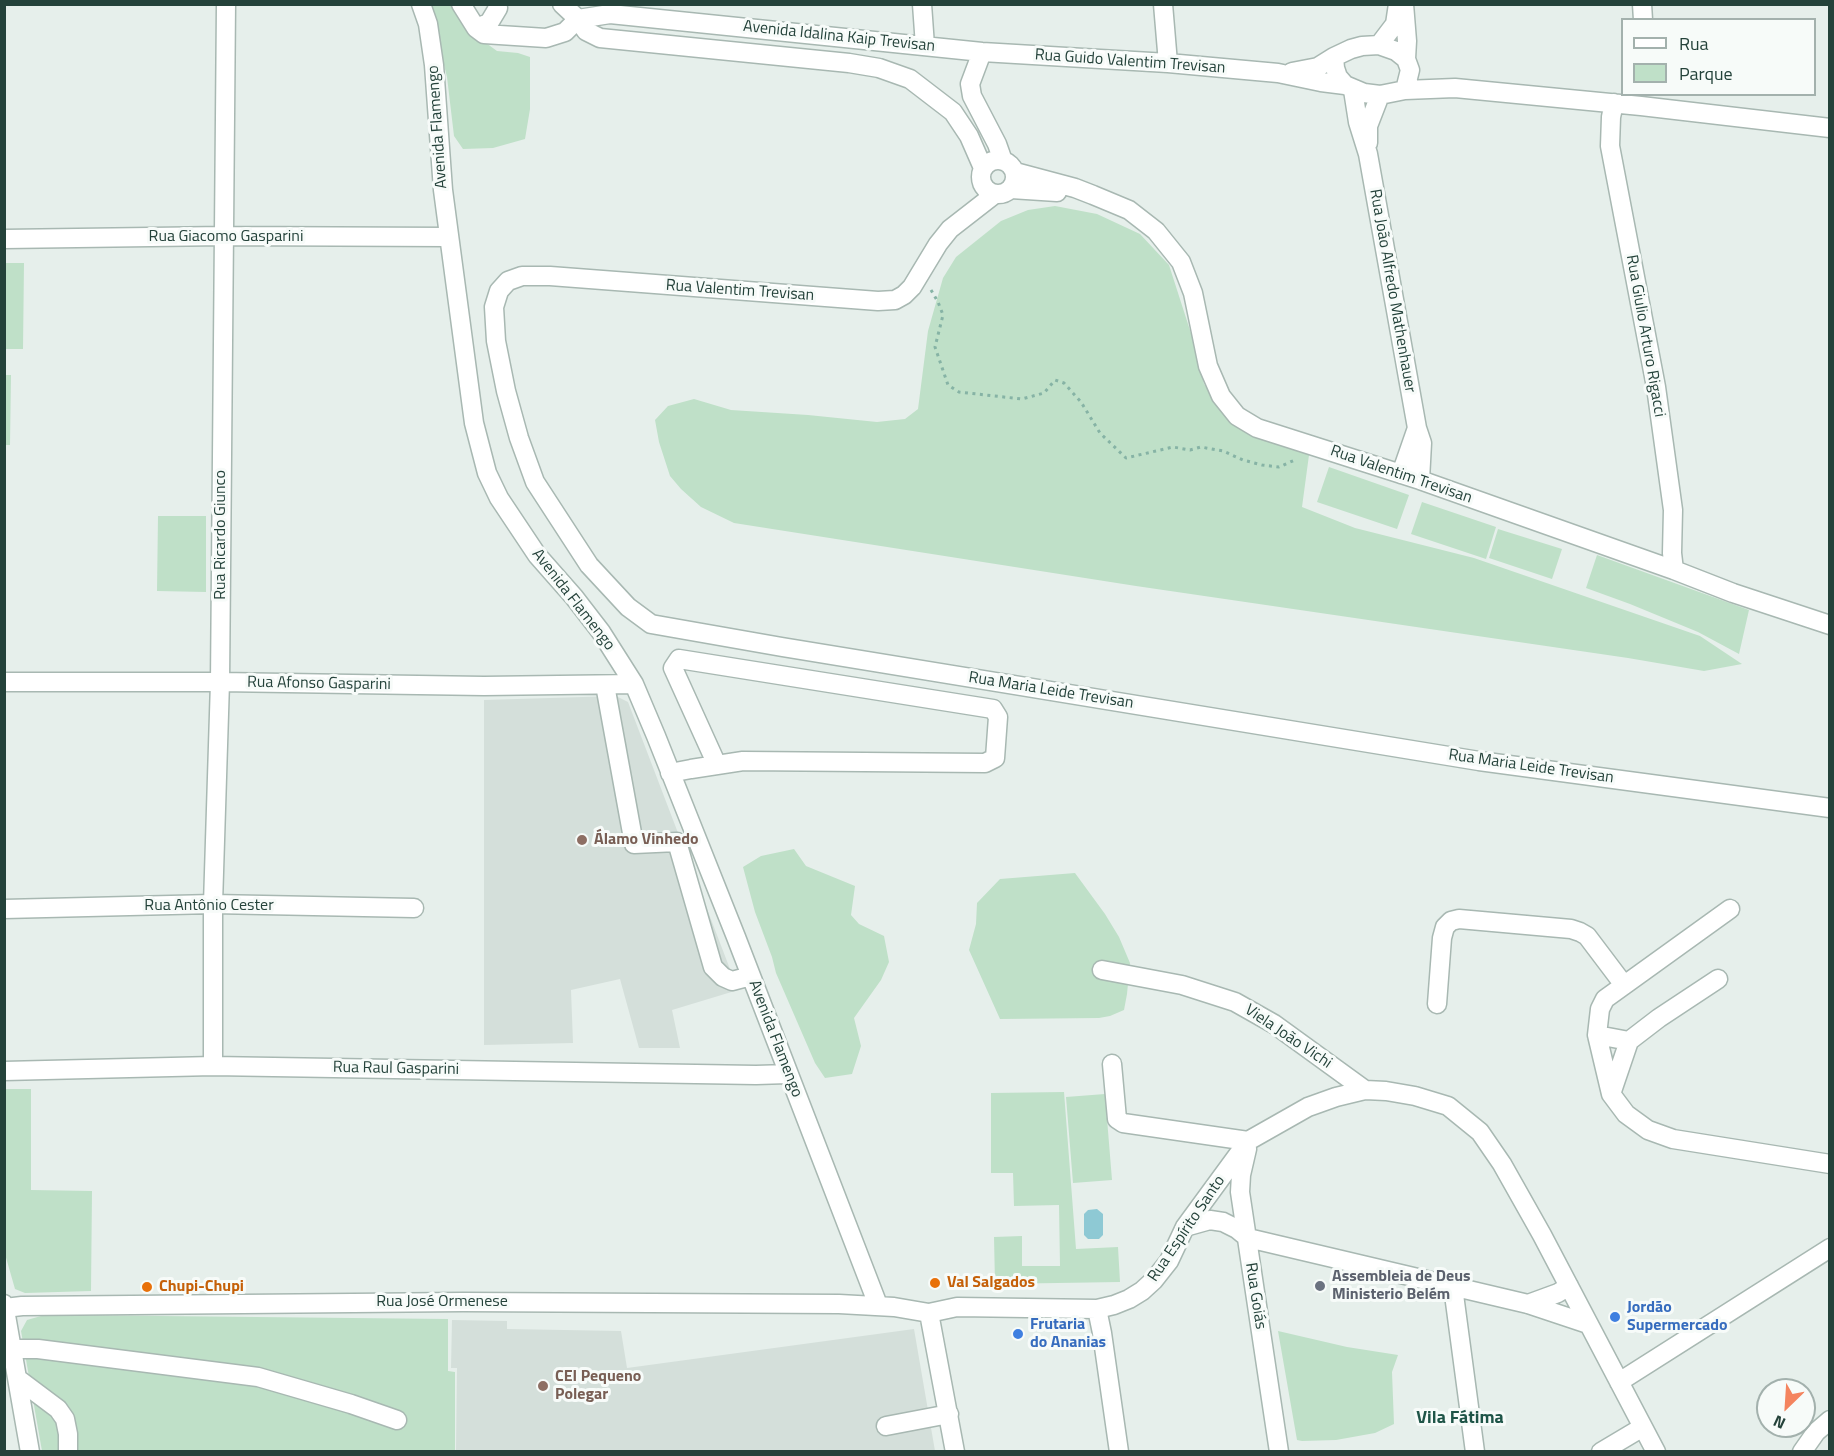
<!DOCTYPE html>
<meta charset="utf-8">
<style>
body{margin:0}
#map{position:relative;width:1834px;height:1456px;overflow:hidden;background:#e6efeb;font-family:"Titillium Web",sans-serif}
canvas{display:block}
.frame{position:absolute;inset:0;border:6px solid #24423a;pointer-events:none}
.legend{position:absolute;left:1621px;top:18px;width:195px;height:78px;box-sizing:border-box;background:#f7fbf9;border:2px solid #a3b1ad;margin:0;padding:8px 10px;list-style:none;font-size:18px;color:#24423a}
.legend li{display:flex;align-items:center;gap:12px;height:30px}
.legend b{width:30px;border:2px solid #a3b1ad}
.north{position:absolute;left:1756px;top:1378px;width:60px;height:60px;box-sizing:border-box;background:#f7fbf9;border:2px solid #a3b1ad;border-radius:50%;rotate:205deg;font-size:16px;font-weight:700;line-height:24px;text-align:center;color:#24423a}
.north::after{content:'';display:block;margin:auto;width:21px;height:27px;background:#f4845f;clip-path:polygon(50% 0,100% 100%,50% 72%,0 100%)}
</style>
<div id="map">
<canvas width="1834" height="1456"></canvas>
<div class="frame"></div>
<ul class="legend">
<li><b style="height:8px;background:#fff"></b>Rua</li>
<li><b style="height:16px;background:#bfe0c8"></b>Parque</li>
</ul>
<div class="north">N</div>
</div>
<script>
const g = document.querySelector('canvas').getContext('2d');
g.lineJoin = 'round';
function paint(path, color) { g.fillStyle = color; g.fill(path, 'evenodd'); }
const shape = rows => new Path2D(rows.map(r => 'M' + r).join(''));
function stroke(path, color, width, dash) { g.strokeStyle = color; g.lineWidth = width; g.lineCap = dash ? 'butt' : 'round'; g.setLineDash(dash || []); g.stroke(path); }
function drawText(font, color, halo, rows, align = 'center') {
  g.font = font + ' "Titillium Web",sans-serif'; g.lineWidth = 6; g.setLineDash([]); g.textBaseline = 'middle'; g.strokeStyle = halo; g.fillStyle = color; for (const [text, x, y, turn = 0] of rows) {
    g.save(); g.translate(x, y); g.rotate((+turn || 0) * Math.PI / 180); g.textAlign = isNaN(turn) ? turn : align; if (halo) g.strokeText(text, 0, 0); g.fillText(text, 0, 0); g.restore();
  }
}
const built = shape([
 [616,696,628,702,738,990,672,1010,680,1048,639,1048,620,979,571,990,573,1043,484,1045,484,700],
 [452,1320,507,1321,507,1329,621,1331,627,1368,914,1329,935,1451,456,1450,457,1368,451,1368]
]);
const green = shape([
 [429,5,455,5,486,43,497,51,518,53,530,57,530,109,525,139,493,148,463,149,454,136,447,77],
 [1055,206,1097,214,1140,234,1169,265,1197,352,1204,384,1225,415,1267,440,1309,455,1302,507,1355,528,1474,558,1700,636,1742,664,1704,671,1628,658,1136,586,734,523,701,507,681,489,670,476,659,442,655,420,668,406,694,399,731,410,808,415,877,422,905,419,918,409,928,331,943,278,956,257,1001,221,1028,210],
 [5,263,24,263,23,349,5,349],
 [5,375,11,375,10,445,5,445],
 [1329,467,1409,495,1397,529,1317,502],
 [1422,502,1496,527,1486,559,1411,534],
 [158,516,206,516,206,592,157,591],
 [1498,529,1562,549,1552,579,1489,558],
 [1597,555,1749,610,1739,654,1698,632,1630,604,1586,588],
 [794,849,806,866,855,886,851,915,859,924,884,936,889,962,881,980,854,1018,861,1046,852,1074,825,1078,815,1063,776,973,772,957,755,912,743,867,761,856],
 [1075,873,1105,914,1119,937,1130,963,1127,994,1124,1010,1110,1016,1099,1018,1000,1019,969,950,976,924,977,903,1000,879],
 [4,1089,31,1089,31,1190,92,1191,91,1291,25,1293,15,1289,5,1254],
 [1064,1092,1076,1249,1118,1247,1120,1282,995,1284,994,1237,1022,1236,1022,1266,1060,1266,1059,1205,1014,1206,1013,1173,991,1173,991,1093],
 [1105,1094,1112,1180,1073,1183,1066,1097],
 [64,1315,448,1319,448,1371,455,1372,455,1451,42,1451,21,1331,27,1320,41,1316],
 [1278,1331,1347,1347,1398,1355,1392,1372,1394,1424,1375,1433,1336,1440,1302,1441,1297,1440]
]);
const water = shape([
 [1097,1209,1103,1214,1103,1235,1099,1239,1088,1239,1084,1235,1084,1214,1088,1210]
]);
const path = shape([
 [931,290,938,302,943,315,935,347,948,385,959,392,1022,399,1044,393,1055,380,1064,383,1081,402,1100,433,1126,458,1173,447,1190,450,1201,447,1223,451,1243,460,1262,465,1279,467,1297,459]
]);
const minor = shape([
 [421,4,428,24,434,65,443,190,474,423,487,473,499,498,537,555,574,597,601,632,634,684,656,736,736,937,878,1305],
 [461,4,476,28,484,34,546,38,565,32,578,19,586,31,600,38,849,63,879,68,910,79,953,112,969,136,983,168],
 [562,4,578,19,610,14,982,52,1168,63,1278,73,1321,82,1345,85],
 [922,4,925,46],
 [1163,4,1168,63],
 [1404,4,1407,41,1406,59],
 [1642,4,1643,20],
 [476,28,489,23,498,8,497,4],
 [1379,45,1396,51,1406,59,1410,70,1405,90,1380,95,1364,93,1345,85,1338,77,1335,68,1334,57,1351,49,1362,46,1379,45],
 [1379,45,1395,24,1398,4],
 [982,52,970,84,972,96,997,144,1003,161],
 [1292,72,1318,67,1334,57],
 [1353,90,1358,122,1368,154,1417,428,1422,443,1420,480],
 [1405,90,1455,88,1641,106,1830,128],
 [1614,103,1611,117,1610,146,1656,387,1673,510,1672,553,1674,570],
 [1368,143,1368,126,1380,95],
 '981 177a17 17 0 1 1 34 0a17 17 0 1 1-34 0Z',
 [1015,172,1075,188,1093,195,1129,210,1156,231,1181,262,1193,293,1208,366,1221,396,1237,416,1257,428,1420,480,1674,570,1733,593,1830,625],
 [1011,189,1057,192],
 [995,194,950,229,938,244,912,287,904,295,895,300,878,301,550,276,522,276,508,281,499,291,494,307,496,341,506,391,519,438,535,482,589,565,628,607,651,624,782,647,1479,761,1830,808],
 [4,239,224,236,448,237],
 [1401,474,1417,428],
 [4,682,220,682,484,686,634,684],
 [605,685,634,844,677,842,713,967,723,977,732,981,751,976],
 [670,773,691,769,743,761,985,763,995,758,998,717,993,709,679,659,673,668,717,765],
 [4,909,213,904,414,908],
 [1730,909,1605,999,1600,1009,1597,1035,1611,1094,1626,1114,1648,1130,1673,1139,1830,1164],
 [1102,970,1182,985,1235,1002,1274,1024,1365,1090],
 [1437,1004,1442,938,1445,927,1451,921,1459,919,1571,929,1580,932,1587,936,1624,985],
 [1597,1035,1629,1041,1659,1018,1718,979],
 [1112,1064,1117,1119,1123,1123,1248,1141],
 [213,1066,213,904,220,682,226,4],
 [4,1071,213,1066,756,1075,788,1074],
 [1611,1094,1629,1041],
 [1247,1149,1241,1175,1240,1192,1279,1452],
 [1185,1227,1210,1220,1223,1222,1237,1229,1248,1238,1528,1304,1588,1324],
 [1453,1287,1475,1452],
 [4,1304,30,1452],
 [1528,1304,1558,1293,1569,1286],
 [5,1308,22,1306,463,1302,839,1304,894,1307,929,1313,957,1307,1097,1309,1114,1305,1129,1299,1142,1291,1154,1280,1169,1261,1185,1227,1248,1141,1308,1107,1336,1097,1365,1090,1386,1091,1415,1096,1448,1106,1480,1132,1502,1164,1542,1235,1656,1452],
 [1097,1309,1102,1333,1119,1452],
 [929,1313,955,1452],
 [12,1349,38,1349,258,1377,351,1404,397,1420],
 [18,1379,58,1409,65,1419,68,1434,68,1452],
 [1619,1382,1830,1248],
 [886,1426,949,1414],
 [1601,1452,1643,1427],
 [1802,1452,1816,1432,1830,1420]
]);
const markers = [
 [582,840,6,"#8d6e63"],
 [935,1283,6,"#e8710a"],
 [1320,1286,6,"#6b7280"],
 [147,1287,6,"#e8710a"],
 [1615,1317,6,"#3f7fe0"],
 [1018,1334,6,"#3f7fe0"],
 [543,1386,6,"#8d6e63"]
];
const streetNames = [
 ["Avenida Idalina Kaip Trevisan",839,37,6],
 ["Rua Guido Valentim Trevisan",1130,62,4],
 ["Avenida Flamengo",438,127,-94],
 ["Rua Giacomo Gasparini",226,237],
 ["Rua Valentim Trevisan",740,291,4],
 ["Rua João Alfredo Mathenhauer",1392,291,80],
 ["Rua Giulio Arturo Rigacci",1645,336,80],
 ["Rua Valentim Trevisan",1401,475,19],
 ["Rua Ricardo Giunco",221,535,-90],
 ["Avenida Flamengo",573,600,52],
 ["Rua Afonso Gasparini",319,684,1],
 ["Rua Maria Leide Trevisan",1051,691,9],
 ["Rua Maria Leide Trevisan",1531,767,8],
 ["Rua Antônio Cester",209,906],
 ["Viela João Vichi",1288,1037,34],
 ["Avenida Flamengo",775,1039,69],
 ["Rua Raul Gasparini",396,1069,1],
 ["Rua Espírito Santo",1187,1229,-56],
 ["Rua Goiás",1255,1296,81],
 ["Rua José Ormenese",442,1302]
];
const educationNames = [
 ["Álamo Vinhedo",594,840],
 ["CEI Pequeno",555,1377],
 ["Polegar",555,1395]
];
const worshipNames = [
 ["Assembleia de Deus",1332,1277],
 ["Ministerio Belém",1332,1295]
];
const foodNames = [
 ["Val Salgados",947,1283],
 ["Chupi-Chupi",159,1287]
];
const shopNames = [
 ["Jordão",1627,1308],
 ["Supermercado",1627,1326],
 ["Frutaria",1030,1325],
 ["do Ananias",1030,1343]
];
const neighbourhoodNames = [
 ["Vila Fátima",1460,1419]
];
paint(built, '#d4dfda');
paint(green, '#bfe0c8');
paint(water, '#8ec9d4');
stroke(minor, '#a8b8b2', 21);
stroke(path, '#86b3a5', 3, [3, 4.5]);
stroke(minor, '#fff', 18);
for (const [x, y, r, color] of markers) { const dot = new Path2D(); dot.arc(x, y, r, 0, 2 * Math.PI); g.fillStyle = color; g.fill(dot); stroke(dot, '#f7fbf9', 2); }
drawText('16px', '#24423a', '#f7fbf9', streetNames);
drawText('bold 16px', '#785e54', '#f7fbf9', educationNames, 'left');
drawText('bold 16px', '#5b616d', '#f7fbf9', worshipNames, 'left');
drawText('bold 16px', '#c56008', '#f7fbf9', foodNames, 'left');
drawText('bold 16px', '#366cbe', '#f7fbf9', shopNames, 'left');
drawText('bold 18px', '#1f5548', '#f7fbf9', neighbourhoodNames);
</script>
